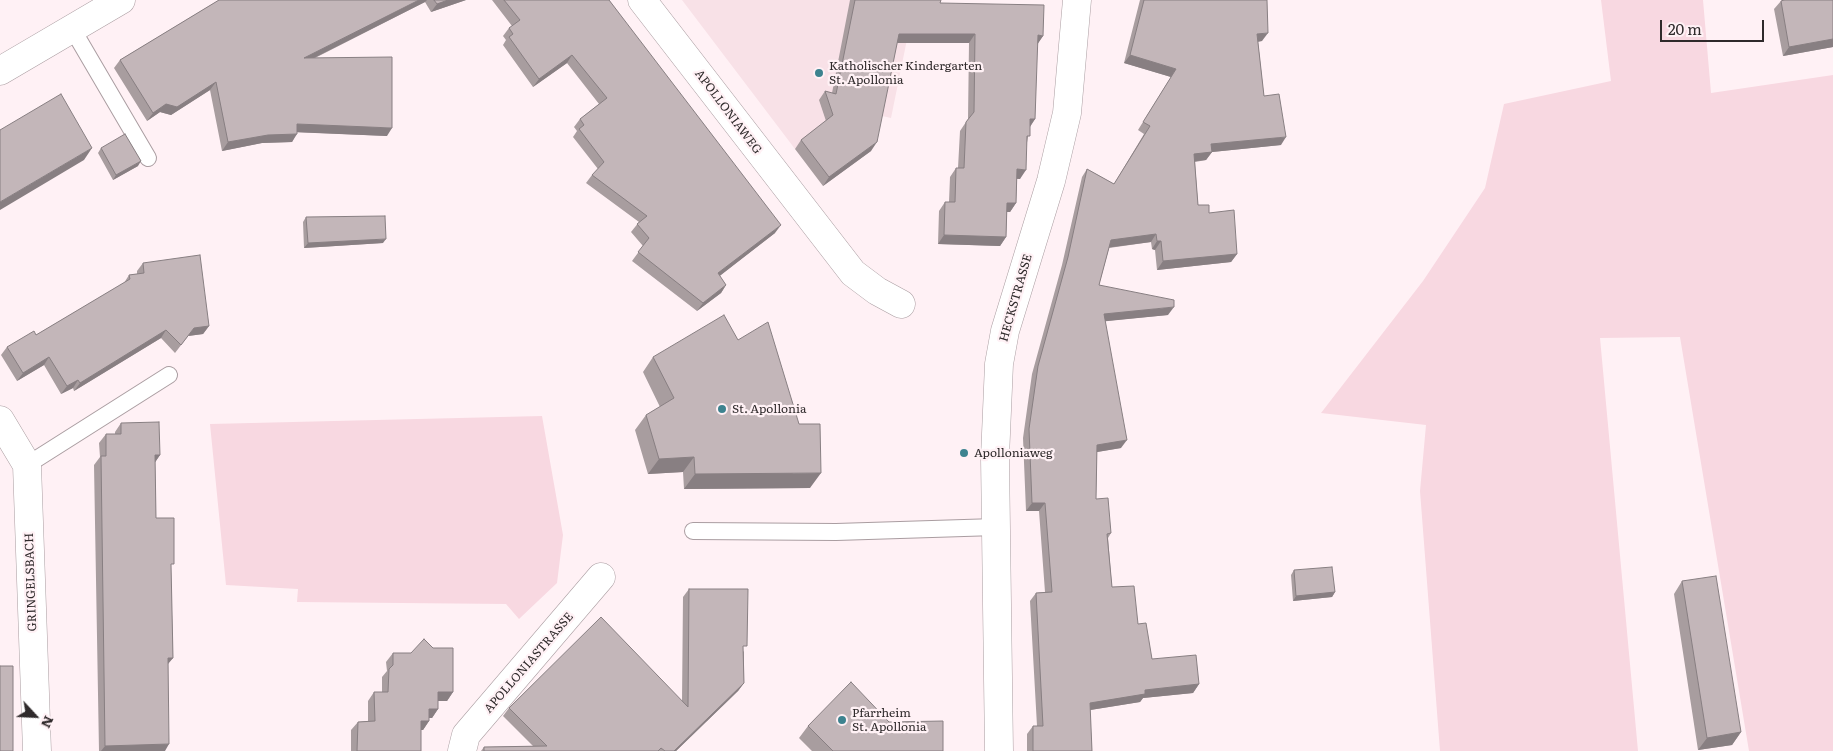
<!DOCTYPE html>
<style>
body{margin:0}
#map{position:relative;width:1833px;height:751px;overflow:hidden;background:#fff1f5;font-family:Literata,serif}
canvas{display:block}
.north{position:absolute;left:10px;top:691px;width:50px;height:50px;-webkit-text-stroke:4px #fff1f5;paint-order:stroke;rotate:115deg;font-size:14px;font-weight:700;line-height:20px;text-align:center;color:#2f2a2b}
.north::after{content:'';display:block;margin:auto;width:18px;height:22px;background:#2f2a2b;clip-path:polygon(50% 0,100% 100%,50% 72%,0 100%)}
.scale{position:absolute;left:1660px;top:20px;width:104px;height:22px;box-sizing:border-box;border:2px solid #2f2a2b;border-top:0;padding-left:6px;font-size:15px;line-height:18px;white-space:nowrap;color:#2f2a2b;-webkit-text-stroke:4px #fff1f5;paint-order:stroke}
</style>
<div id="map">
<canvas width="1833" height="751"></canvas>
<div class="north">N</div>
<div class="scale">20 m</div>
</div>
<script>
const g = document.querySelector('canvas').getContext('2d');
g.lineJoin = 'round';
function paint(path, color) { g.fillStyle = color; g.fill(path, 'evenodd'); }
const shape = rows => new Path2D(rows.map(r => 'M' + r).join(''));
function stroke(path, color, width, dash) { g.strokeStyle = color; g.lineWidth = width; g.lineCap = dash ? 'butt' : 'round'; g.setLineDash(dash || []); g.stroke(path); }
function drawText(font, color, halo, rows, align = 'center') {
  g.font = font + ' Literata,serif'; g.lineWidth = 4.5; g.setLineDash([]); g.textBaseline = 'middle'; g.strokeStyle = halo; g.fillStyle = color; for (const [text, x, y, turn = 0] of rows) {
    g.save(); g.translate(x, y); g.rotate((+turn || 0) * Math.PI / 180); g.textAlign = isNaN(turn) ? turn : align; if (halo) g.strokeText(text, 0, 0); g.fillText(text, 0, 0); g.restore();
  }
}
const built = shape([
 [682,0,915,0,891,118,878,115,830,122,795,149]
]);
const green = shape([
 [1601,0,1703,0,1711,93,1833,75,1833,751,1749,751,1680,337,1600,338,1638,751,1440,751,1420,491,1426,425,1321,413,1423,281,1485,188,1504,104,1611,81],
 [542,416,563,535,557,583,519,619,506,604,297,602,298,589,226,585,210,424]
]);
const service = shape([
 [73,30,148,158],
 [27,465,169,375],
 [693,531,836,532,996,527]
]);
const minor = shape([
 [642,0,853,273,877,291,901,304],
 [0,420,27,465,37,751],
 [462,751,466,735,601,577]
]);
const secondary = shape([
 [0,71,121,0],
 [999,751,995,457,999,364,1005,331,1051,181,1067,113,1077,0]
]);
const wall = shape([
 [219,0,466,0,431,12,425,2,315,58,387,136,297,132,292,142,262,143,222,151,210,90,171,115,160,112,147,121,114,68,120,60],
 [492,0,609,0,775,233,719,276,726,285,721,293,697,311,632,261,643,246,631,232,639,222,586,183,592,175,598,169,573,137,577,131,574,127,580,119,599,104,567,63,533,87,503,45,506,40,503,36,509,28,512,26],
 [850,0,941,0,940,3,1043,36,1037,44,1035,119,1030,127,1020,179,1017,179,1016,203,1010,212,1007,212,1006,237,1000,246,938,244,939,211,945,202,949,202,950,177,956,168,958,168,960,131,968,119,969,43,897,43,871,151,823,186,795,149,801,140,826,121,819,100,825,91,832,93],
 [1140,0,1267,0,1262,41,1258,42,1264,96,1281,145,1212,152,1206,160,1195,162,1198,205,1209,213,1237,254,1231,262,1157,270,1155,250,1152,249,1151,242,1109,248,1099,285,1168,315,1105,321,1121,448,1097,452,1096,499,1111,533,1108,538,1112,587,1138,624,1152,659,1199,684,1193,693,1143,698,1140,702,1090,710,1092,751,1027,751,1027,734,1033,726,1037,726,1030,601,1036,593,1045,592,1039,511,1026,511,1023,438,1032,374,1062,265,1082,177,1087,169,1114,184,1144,134,1138,130,1171,77,1124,63],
 [1833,0,1833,47,1783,56,1774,9,1781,1],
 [101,148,138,166,113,180,98,153],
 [306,217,383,243,304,248,303,222],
 [143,263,209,326,203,334,188,336,175,353,161,338,74,391,73,388,61,394,44,365,17,381,1,355,7,347,36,335,124,283,129,275,137,274,137,271],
 [653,357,810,488,684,489,683,472,648,474,635,430,646,415,660,407,643,372],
 [121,423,160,455,155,462,156,518,171,569,173,658,168,664,165,751,99,751,94,465,100,457,99,443,106,434,115,434,115,432],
 [1294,570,1335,592,1332,597,1293,601,1291,575],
 [1682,581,1741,732,1732,745,1698,750,1674,594],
 [689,589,744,652,744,683,738,691,676,751,481,751,484,747,533,746,503,716,509,708,682,701,683,597],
 [393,653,453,692,447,701,438,701,438,709,432,718,429,718,429,721,423,730,421,730,421,751,351,751,351,730,358,722,368,721,368,701,374,692,382,692,382,677,387,671,386,662],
 [889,722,943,751,812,751,799,738,808,726]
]);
const shadedWall = shape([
 [419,0,427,0,425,2,298,66,304,58],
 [448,0,466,0,431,12,437,4],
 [1268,33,1262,41,1252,42,1257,34],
 [899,34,975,34,969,43,893,43],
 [1038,35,1043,36,1037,45],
 [1833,39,1833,47,1783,56,1789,47],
 [572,55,567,63,533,87,539,79],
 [1130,55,1176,69,1171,77,1124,63],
 [216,82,210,90,171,115,160,112,147,121,153,113,166,104],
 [1030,119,1035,119,1029,128],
 [297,124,392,128,387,136,291,132],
 [297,134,292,142,262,143,222,151,228,142,268,135],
 [1286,137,1281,145,1212,152,1206,160,1189,162,1194,154,1211,144],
 [877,142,871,151,823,186,829,177],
 [92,148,84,160,0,210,0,202],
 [141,161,138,166,113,180,116,175],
 [1017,169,1026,170,1020,179,1010,178],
 [1007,203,1016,203,1010,212,1001,212],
 [781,225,775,233,712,282,718,273],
 [1156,234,1151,242,1105,248,1111,240],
 [944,235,1006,237,1000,246,938,244],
 [386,239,383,243,304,248,308,243],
 [1157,241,1161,241,1155,250,1152,249],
 [1237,254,1231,262,1157,270,1163,261],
 [726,285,721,293,697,311,703,303],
 [1174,307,1168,315,1098,322,1104,314],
 [209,326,203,334,188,336,175,353,194,328],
 [166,330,161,338,74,391,80,383],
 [49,357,44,365,17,381,23,373],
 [78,380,73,388,61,394,67,386],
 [1127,440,1121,448,1091,453,1097,445],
 [155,455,160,455,154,464],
 [694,457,683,472,648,474,659,459],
 [821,473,810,488,684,489,695,474],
 [1032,503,1045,503,1039,511,1026,511],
 [1335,592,1332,597,1293,601,1296,596],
 [168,658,173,658,166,666],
 [744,683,738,691,676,751,674,751],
 [1199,684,1193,693,1143,698,1140,702,1084,711,1090,703,1145,690],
 [438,692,453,692,447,701,432,701],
 [429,709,438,709,432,718,423,718],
 [421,721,429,721,423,730,414,730],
 [1741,732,1732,745,1698,750,1707,738],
 [169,744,165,751,101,751,105,746]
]);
const building = shape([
 [219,0,419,0,304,58,392,57,392,128,297,124,297,134,268,135,228,142,216,82,177,107,166,104,153,113,120,60,219,0],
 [434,0,448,0,437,4,434,0],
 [504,0,609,0,781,225,718,273,726,285,703,303,638,252,649,238,637,224,647,216,592,175,604,162,579,129,584,125,580,119,607,98,572,55,539,79,509,37,513,34,509,28,520,20,504,0],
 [855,0,941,0,940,3,1044,5,1043,36,1038,35,1035,119,1030,119,1030,136,1027,136,1026,170,1017,169,1016,203,1007,203,1006,237,944,235,945,202,955,202,956,168,964,168,966,122,974,112,975,34,899,34,877,142,829,177,801,140,833,115,825,91,836,94,855,0],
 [1144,0,1267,0,1268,33,1257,34,1264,96,1279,94,1286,137,1211,144,1212,152,1194,154,1198,205,1209,205,1209,213,1234,210,1237,254,1163,261,1161,241,1157,241,1156,234,1111,240,1099,285,1174,300,1174,307,1104,314,1127,440,1097,445,1096,499,1108,498,1111,533,1107,534,1112,587,1134,586,1138,624,1146,623,1152,659,1196,655,1199,684,1145,690,1145,694,1090,703,1092,751,1033,751,1033,726,1043,726,1036,593,1052,592,1045,503,1032,503,1029,429,1038,366,1068,257,1087,169,1114,184,1150,126,1143,122,1176,69,1130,55,1144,0],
 [1784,0,1833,0,1833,39,1789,47,1781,1,1784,0],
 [61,94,92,148,0,202,0,130,61,94],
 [125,134,141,161,116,175,101,148,125,134],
 [385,216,386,239,308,243,306,217,385,216],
 [200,255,209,326,194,328,181,345,166,330,80,383,78,380,67,386,49,357,23,373,7,347,34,331,36,335,130,279,129,275,144,273,143,263,200,255],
 [724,315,738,340,768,322,799,424,820,424,821,473,695,474,694,457,659,459,646,415,674,398,653,357,724,315],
 [159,422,160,455,155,455,156,518,174,518,174,564,171,564,173,658,168,658,169,744,105,746,101,456,106,456,106,434,121,434,121,423,159,422],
 [1332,567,1335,592,1296,596,1294,570,1332,567],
 [1716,576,1741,732,1707,738,1682,581,1716,576],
 [689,589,748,589,747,646,743,646,744,683,674,751,665,751,661,748,658,751,484,751,484,747,547,746,509,708,601,617,688,707,689,589],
 [424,639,433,648,453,648,453,692,438,692,438,709,429,709,429,721,421,721,421,751,357,751,358,722,375,721,374,692,388,692,389,669,393,665,393,653,411,653,424,639],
 [0,666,13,666,13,751,0,751,0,666],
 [851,682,889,722,943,721,943,751,833,751,808,726,851,682]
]);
const markers = [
 [819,73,5,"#3d838f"],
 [722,409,5,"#3d838f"],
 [964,453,5,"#3d838f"],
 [842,720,5,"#3d838f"]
];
const poiNames = [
 ["Katholischer Kindergarten",829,66],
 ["St. Apollonia",829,80],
 ["St. Apollonia",732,409],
 ["Apolloniaweg",974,453],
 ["Pfarrheim",852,713],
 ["St. Apollonia",852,727]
];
const streetNames = [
 ["APOLLONIAWEG",728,112,53],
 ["HECKSTRASSE",1016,298,-74],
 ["GRINGELSBACH",31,582,-92],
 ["APOLLONIASTRASSE",529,663,-49]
];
paint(built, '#f8e1e7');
paint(green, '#f8d8e1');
stroke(service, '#aa9da1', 18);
stroke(minor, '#aa9da1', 29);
stroke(secondary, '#aa9da1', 29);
stroke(service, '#fff', 16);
stroke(minor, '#fff', 28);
stroke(secondary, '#fff', 28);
paint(wall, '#a89d9f');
paint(shadedWall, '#887f82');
paint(building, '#c3b6b9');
stroke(building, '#887f82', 1);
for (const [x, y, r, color] of markers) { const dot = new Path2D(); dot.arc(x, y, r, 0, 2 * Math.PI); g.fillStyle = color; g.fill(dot); stroke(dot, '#fff1f5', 2); }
drawText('12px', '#2f2a2b', '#fff1f5', poiNames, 'left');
drawText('12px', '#2f2a2b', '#fff1f5', streetNames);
</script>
